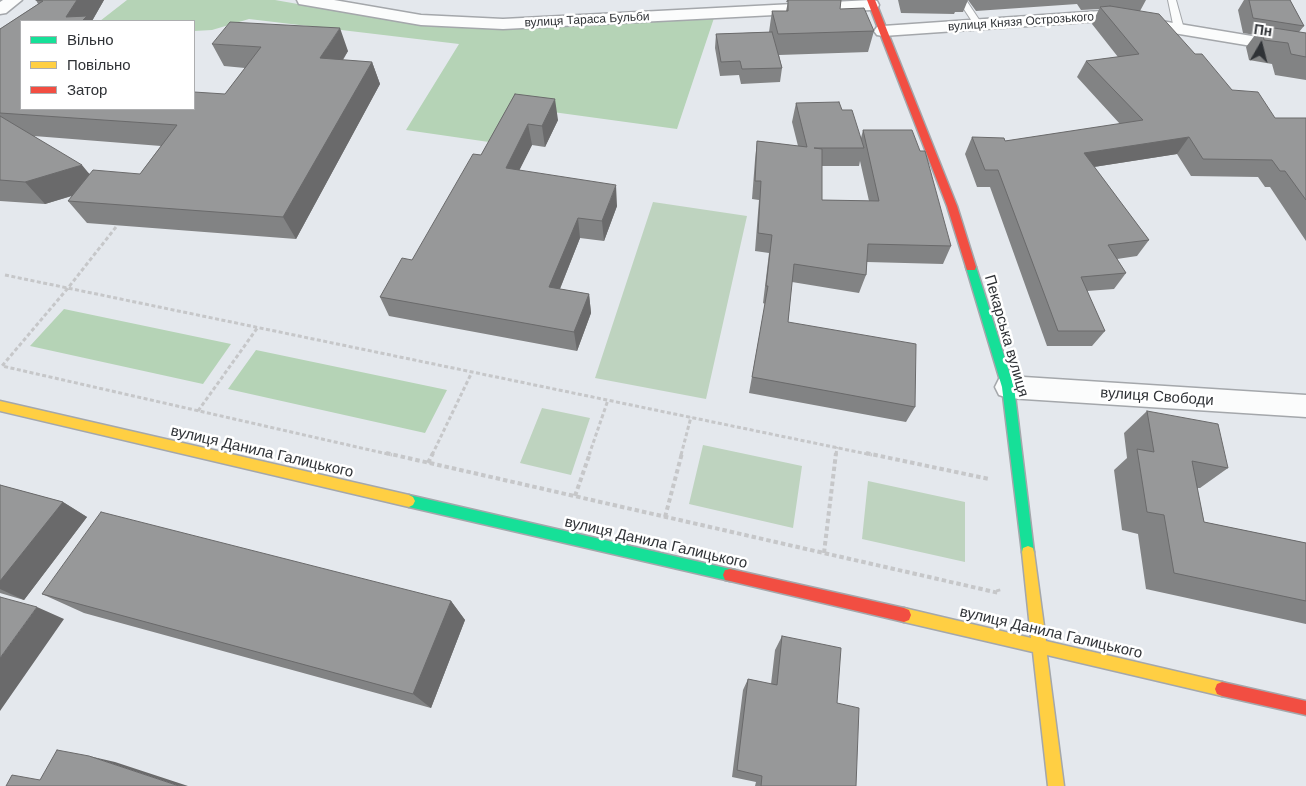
<!DOCTYPE html>
<meta charset="utf-8">
<style>
body{margin:0}
#map{position:relative;width:1306px;height:786px;overflow:hidden;background:#e4e8ed;font-family:Helvetica,sans-serif}
canvas{display:block}
.legend{position:absolute;left:20px;top:20px;width:175px;height:90px;box-sizing:border-box;background:#fff;border:1px solid #acadaf;margin:0;padding:6px 9px;list-style:none;font-size:15px;color:#2f3236}
.legend li{display:flex;align-items:center;gap:10px;height:25px}
.legend b{width:25px;border:1px solid #acadaf}
.north{position:absolute;left:1236px;top:20px;width:50px;height:50px;-webkit-text-stroke:4px #fff;paint-order:stroke;rotate:8deg;font-size:14px;font-weight:700;line-height:20px;text-align:center;color:#2f3236}
.north::after{content:'';display:block;margin:auto;width:18px;height:22px;background:#2f3236;clip-path:polygon(50% 0,100% 100%,50% 72%,0 100%)}
</style>
<div id="map">
<canvas width="1306" height="786"></canvas>
<ul class="legend">
<li><b style="height:6px;background:#16e098"></b>Вільно</li>
<li><b style="height:6px;background:#ffcf43"></b>Повільно</li>
<li><b style="height:6px;background:#f24e42"></b>Затор</li>
</ul>
<div class="north">Пн</div>
</div>
<script>
const g = document.querySelector('canvas').getContext('2d');
g.lineJoin = 'round';
function paint(path, color) { g.fillStyle = color; g.fill(path, 'evenodd'); }
const shape = rows => new Path2D(rows.map(r => 'M' + r).join(''));
function stroke(path, color, width, dash) { g.strokeStyle = color; g.lineWidth = width; g.lineCap = dash ? 'butt' : 'round'; g.setLineDash(dash || []); g.stroke(path); }
function drawText(font, color, halo, rows, align = 'center') {
  g.font = font + ' Helvetica,sans-serif'; g.lineWidth = 5; g.setLineDash([]); g.textBaseline = 'middle'; g.strokeStyle = halo; g.fillStyle = color; for (const [text, x, y, turn = 0] of rows) {
    g.save(); g.translate(x, y); g.rotate((+turn || 0) * Math.PI / 180); g.textAlign = isNaN(turn) ? turn : align; if (halo) g.strokeText(text, 0, 0); g.fillText(text, 0, 0); g.restore();
  }
}
const green = shape([
 [653,202,747,216,706,399,595,378],
 [542,408,590,418,571,475,520,463],
 [703,445,802,466,793,528,689,504],
 [868,481,965,502,965,562,862,539]
]);
const forest = shape([
 [127,0,275,0,417,25,502,29,714,18,677,129,509,106,489,142,406,130,459,44,249,19,212,30,194,31,194,21,100,21],
 [64,309,231,344,203,384,30,346],
 [256,350,447,390,425,433,228,389]
]);
const pathFar1 = shape([
 [116,227,68,288,2,366,392,455],
 [5,275,872,455],
 [198,411,258,327],
 [432,455,472,372],
 [589,455,608,400],
 [681,455,691,417],
 [836,455,837,447]
]);
const path = shape([
 [386,453,999,593,998,589],
 [866,453,989,479],
 [428,463,433,453],
 [575,496,590,453],
 [665,517,682,453],
 [824,553,836,453]
]);
const lane = shape([
 [958,0,966,0,982,24,981,26,975,26,958,0],
 [1168,0,1176,0,1184,29,1182,31,1179,32,1174,29,1168,0]
]);
const street = shape([
 [3,0,22,0,6,13,0,14,0,2,3,0],
 [297,0,334,0,421,15,503,19,871,0,877,1,879,5,877,9,871,10,503,29,421,25,305,5,299,4,297,0],
 [1101,11,1306,45,1306,55,1101,21,883,36,877,35,874,31,877,27,883,26,1101,11],
 [1008,376,1306,395,1306,417,1008,398,999,395,995,387,999,379,1008,376]
]);
const fast = shape([
 [971,263,976,267,1014,387,1034,552,1033,556,1028,558,1023,556,1022,552,1002,387,966,267,971,263],
 [409,495,730,569,735,570,737,575,735,580,730,581,409,507,405,505,403,501,405,497,409,495]
]);
const slow = shape([
 [0,401,409,495,413,497,415,501,413,505,409,507,0,411,0,401],
 [1028,546,1033,548,1034,552,1046,641,1222,682,1227,684,1229,689,1227,694,1222,696,1047,655,1064,786,1048,786,1033,652,904,622,899,620,897,615,899,610,904,608,1031,638,1022,552,1023,548,1028,546]
]);
const jam = shape([
 [867,0,875,0,957,206,976,267,975,270,967,270,966,267,947,206,867,0],
 [730,569,904,608,909,610,911,615,909,620,904,622,730,581,725,580,723,575,725,570,730,569],
 [1222,682,1306,701,1306,715,1222,696,1217,694,1215,689,1217,684,1222,682]
]);
const wall = shape([
 [36,0,104,0,92,21,21,21,21,109,225,94,245,68,224,66,212,44,348,51,343,60,372,62,380,84,296,239,87,223,68,201,72,196,45,204,0,201,0,29,38,4],
 [34,136,161,146,140,174,90,174],
 [787,0,841,0,840,9,874,31,868,52,779,55,782,68,780,82,741,84,739,75,720,76,715,48,716,34,769,32,772,11,786,11,788,2,786,2],
 [898,0,968,0,963,12,955,12,954,14,901,13],
 [968,0,1146,0,1140,11,1195,54,1232,90,1275,118,1306,118,1306,241,1270,187,1265,187,1258,177,1191,176,1177,154,1094,167,1149,240,1137,256,1117,259,1126,273,1114,289,1087,291,1105,331,1092,346,1047,346,990,187,977,187,965,154,972,137,1005,141,1120,124,1077,77,1086,61,1118,57,1092,24,1099,9,1081,10,1077,4,976,11],
 [1244,0,1290,0,1304,26,1299,32,1306,33,1306,80,1275,75,1272,64,1249,60,1246,47,1255,35,1243,33,1238,10],
 [515,94,558,120,545,147,532,145,519,170,617,206,604,241,580,238,560,289,589,294,591,313,577,351,389,316,380,297,412,260,481,155],
 [796,103,842,110,861,138,863,130,951,246,943,264,867,262,866,275,859,293,792,282,788,322,915,407,906,422,749,393,765,304,763,303,769,253,755,251,759,200,752,199,755,160,757,141,798,146,792,122],
 [860,161,869,201,822,200,822,166,859,166],
 [1147,411,1228,468,1200,488,1197,488,1204,522,1306,543,1306,624,1146,589,1138,534,1122,530,1114,470,1127,458,1124,433],
 [0,485,63,502,87,517,24,600,0,593],
 [42,594,451,601,465,620,431,708,84,613],
 [782,636,837,703,856,786,755,786,756,782,732,777,743,690,748,679,771,684,775,650]
]);
const shadedWall = shape([
 [77,0,104,0,92,21,69,21,66,17],
 [340,28,348,51,329,81,320,58],
 [372,62,380,84,296,239,283,217],
 [555,99,558,120,545,147,542,126],
 [528,124,532,145,510,189,506,168],
 [1189,137,1177,154,1074,170,1084,153],
 [82,165,100,187,45,204,25,182],
 [616,185,617,206,604,241,602,221],
 [578,218,580,238,553,306,549,287],
 [589,294,591,313,577,351,574,332],
 [63,502,87,517,24,600,0,589,0,581],
 [451,601,465,620,431,708,413,694],
 [37,607,64,619,0,711,0,658],
 [89,756,115,762,188,786,179,786]
]);
const building = shape([
 [36,0,77,0,66,17,87,16,82,21,21,21,21,109,194,109,194,92,225,94,261,47,212,44,230,22,340,28,320,58,372,62,283,217,68,201,93,170,140,174,177,125,0,113,0,29,43,1,36,0],
 [788,0,841,0,840,9,864,8,874,31,778,34,772,11,788,11,788,0],
 [1249,0,1290,0,1304,26,1253,18,1249,0],
 [1110,6,1159,14,1195,54,1202,54,1232,90,1258,92,1275,118,1306,118,1306,200,1285,171,1280,171,1272,160,1203,159,1189,137,1084,153,1149,240,1108,245,1126,273,1081,277,1105,331,1058,331,998,170,985,170,972,137,1004,138,1005,141,1143,120,1086,61,1139,54,1100,7,1110,6],
 [1261,26,1306,33,1306,57,1291,54,1288,43,1264,40,1261,26],
 [772,32,782,68,742,69,740,61,721,62,716,34,772,32],
 [515,94,555,99,542,126,528,124,506,168,616,185,602,221,578,218,549,287,589,294,574,332,380,297,402,258,412,260,473,154,481,155,515,94],
 [839,102,842,110,852,110,864,148,814,148,822,149,822,200,879,201,863,130,912,130,920,151,925,151,951,246,868,244,866,275,794,264,788,322,916,344,915,407,752,377,768,286,766,286,772,235,758,233,761,181,755,181,757,141,807,147,796,103,839,102],
 [0,116,82,165,25,182,0,180,0,116],
 [1147,411,1218,424,1228,468,1192,461,1204,522,1306,543,1306,601,1174,573,1164,515,1147,512,1137,449,1154,452,1147,411],
 [0,485,63,502,0,581,0,485],
 [101,512,451,601,413,694,42,594,101,512],
 [0,597,37,607,0,658,0,597],
 [782,636,841,648,837,703,859,708,856,786,761,786,762,776,737,770,748,679,777,685,782,636],
 [57,750,89,756,179,786,6,786,12,775,40,780,57,750]
]);
const farStreetnames = [
 ["вулиця Тараса Бульби",587,20,-3],
 ["вулиця Князя Острозького",1021,22,-4]
];
const streetNames = [
 ["Пекарська вулиця",1006,336,74],
 ["вулиця Свободи",1157,397,4],
 ["вулиця Данила Галицького",262,452,13],
 ["вулиця Данила Галицького",656,543,13],
 ["вулиця Данила Галицького",1051,633,13]
];
paint(green, '#bed3bf');
paint(forest, '#b5d3b6');
stroke(lane, '#a4a7ab', 2);
stroke(street, '#a4a7ab', 3);
stroke(fast, '#a4a7ab', 3);
stroke(slow, '#a4a7ab', 3);
stroke(jam, '#a4a7ab', 3);
stroke(pathFar1, '#c6c7c9', 3, [4, 2.5]);
stroke(path, '#c6c7c9', 4, [4.5, 3]);
paint(lane, '#fbfcfc');
paint(street, '#fbfcfc');
paint(fast, '#16e098');
paint(slow, '#ffcf43');
paint(jam, '#f24e42');
paint(wall, '#828384');
paint(shadedWall, '#6a6a6b');
paint(building, '#979899');
stroke(building, '#6a6a6b', 1);
drawText('12px', '#2f3236', '#fff', farStreetnames);
drawText('15px', '#2f3236', '#fff', streetNames);
</script>
